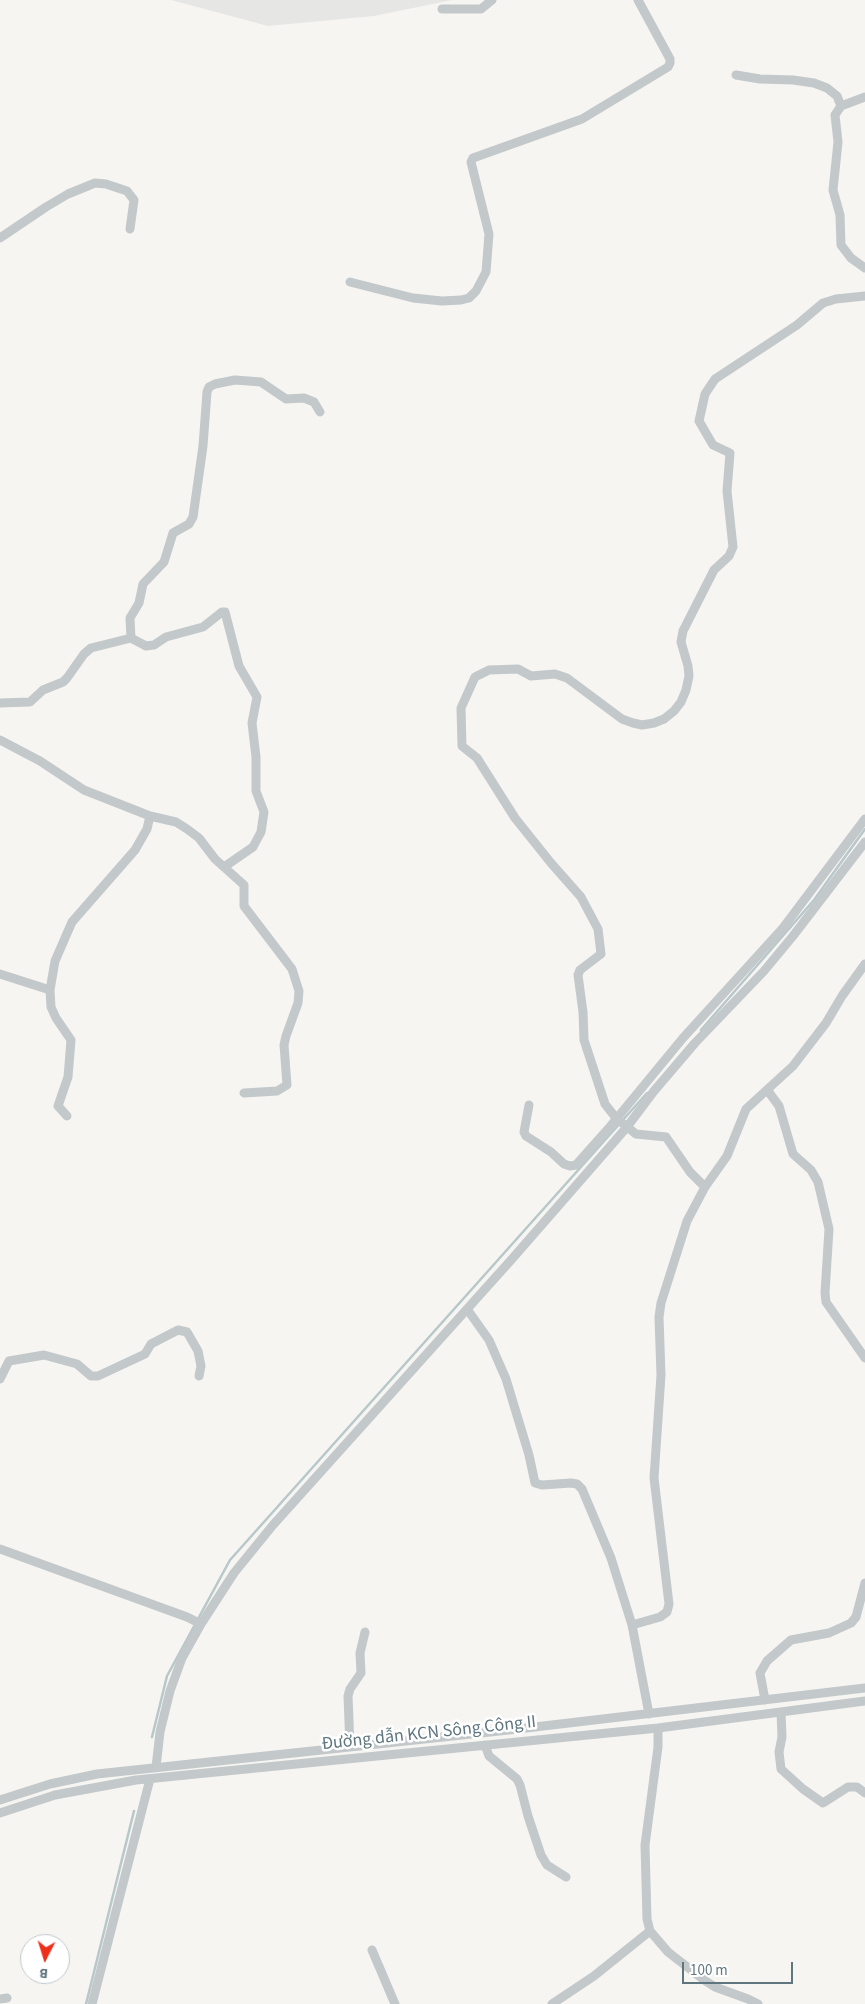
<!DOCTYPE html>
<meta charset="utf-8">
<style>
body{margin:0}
#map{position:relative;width:865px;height:2004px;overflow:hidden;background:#f6f5f2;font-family:"Source Sans 3",sans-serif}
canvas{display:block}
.north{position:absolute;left:20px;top:1934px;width:50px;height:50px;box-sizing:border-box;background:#fff;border:1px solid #bfc8cc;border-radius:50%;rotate:185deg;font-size:14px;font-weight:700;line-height:20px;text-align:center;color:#5f767f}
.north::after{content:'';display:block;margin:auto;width:18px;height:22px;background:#ee2d1a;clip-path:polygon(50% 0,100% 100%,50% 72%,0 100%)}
.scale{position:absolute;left:682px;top:1962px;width:111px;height:22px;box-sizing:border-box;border:2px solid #5f767f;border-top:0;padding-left:6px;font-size:15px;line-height:18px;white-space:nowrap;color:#5f767f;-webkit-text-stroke:4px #fff;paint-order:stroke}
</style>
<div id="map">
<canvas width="865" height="2004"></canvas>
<div class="north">B</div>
<div class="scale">100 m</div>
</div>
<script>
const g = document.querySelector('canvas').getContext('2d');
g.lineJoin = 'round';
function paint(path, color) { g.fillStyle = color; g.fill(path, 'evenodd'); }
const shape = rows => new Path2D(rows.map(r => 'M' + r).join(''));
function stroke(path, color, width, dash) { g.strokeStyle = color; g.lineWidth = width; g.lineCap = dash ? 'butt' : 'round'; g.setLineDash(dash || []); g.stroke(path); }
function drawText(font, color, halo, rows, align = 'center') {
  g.font = font + ' "Source Sans 3",sans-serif'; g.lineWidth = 5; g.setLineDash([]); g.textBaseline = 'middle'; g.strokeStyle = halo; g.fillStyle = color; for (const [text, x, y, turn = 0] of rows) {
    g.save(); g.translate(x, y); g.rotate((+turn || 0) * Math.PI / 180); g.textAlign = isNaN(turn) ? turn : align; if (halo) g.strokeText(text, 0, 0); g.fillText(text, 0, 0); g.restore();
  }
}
const built = shape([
 [171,0,452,0,374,16,268,26]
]);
const stream = shape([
 [701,1030,814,900,865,829],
 [152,1737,167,1676,230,1560,647,1093],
 [86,2004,134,1811]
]);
const minor = shape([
 [442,9,481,9,492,0],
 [736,75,760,79,793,80,814,83,827,88,837,96,841,106],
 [865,97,841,106,835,115,838,142,833,190,840,215,841,245,851,258,865,268],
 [0,238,46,207,68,194,95,183,106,184,127,191,134,200,130,229],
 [350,282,413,298,442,301,461,300,469,298,476,291,486,272,489,234,471,162,473,158,582,119,668,67,670,63,670,59,638,0],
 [131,638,130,618,139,603,143,584,164,562,173,533,189,524,193,517,203,446,207,392,209,387,215,384,235,380,261,382,286,399,304,398,314,402,320,412],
 [0,703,30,702,43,690,63,682,67,678,84,654,91,648,131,638,146,646,154,645,166,637,203,627,222,612,225,612,239,666,257,697,252,723,256,757,256,791,264,812,261,832,253,847,224,867],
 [0,740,40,761,84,790,150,816,176,822,187,829,199,838,215,859,244,885,244,906,292,969,299,991,298,1003,286,1036,284,1045,287,1085,277,1091,244,1093],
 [0,974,50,990],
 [768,1091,779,1106,793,1154,811,1170,818,1182,829,1229,825,1293,826,1302,865,1358],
 [529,1105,524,1132,526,1136,551,1152,564,1164,570,1166,576,1165,608,1129,683,1038,783,928,865,819],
 [67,1116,58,1106,68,1077,71,1040,56,1018,51,1007,50,990,55,961,72,922,135,850,147,829,150,816],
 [705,1187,690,1172,666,1137,636,1134,616,1118,605,1104,584,1040,583,1012,578,975,580,970,601,954,598,929,581,897,551,863,515,818,477,758,462,746,461,708,475,677,489,670,518,669,531,676,555,674,567,678,622,719,633,723,642,725,654,723,664,719,674,711,681,702,686,690,689,676,688,666,681,642,683,631,714,570,729,556,733,547,727,491,730,453,713,445,699,421,705,394,715,379,797,325,823,303,836,299,865,296],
 [467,1309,489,1340,506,1379,529,1455,535,1483,542,1485,571,1483,577,1484,582,1489,611,1558,632,1625,649,1714],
 [0,1379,9,1361,44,1355,77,1364,91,1376,98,1376,145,1354,151,1344,178,1330,187,1332,198,1351,201,1366,199,1376],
 [0,1549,187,1617,201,1624,182,1658,170,1691,160,1732,156,1767],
 [201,1624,234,1573,273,1525,512,1259,627,1127,654,1091,695,1043,764,971,793,936,865,842],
 [632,1625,660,1617,667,1612,669,1604,654,1478,661,1375,659,1317,661,1303,687,1221,705,1187,727,1156,746,1109,793,1066,826,1023,842,996,865,964],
 [765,1700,760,1673,767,1661,791,1640,829,1633,851,1623,856,1617,865,1583],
 [781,1712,782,1737,779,1752,781,1769,803,1789,823,1803,848,1787,857,1787,865,1793],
 [658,1728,658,1747,645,1845,647,1919,650,1931,668,1952,704,1980,715,1987,748,1999,758,2004],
 [485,1745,489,1756,517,1779,520,1785,528,1816,541,1855,547,1865,566,1877],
 [350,1747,348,1696,350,1689,361,1673,360,1653,365,1632],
 [0,1800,50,1784,97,1774,518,1729,865,1688],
 [0,1813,55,1795,136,1780,658,1728,865,1701],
 [372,1950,395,2004],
 [0,1999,7,1998],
 [92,2004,150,1779],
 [552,2004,594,1976,650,1931]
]);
const streetNames = [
 ["Đường dẫn KCN Sông Công II",429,1734,-6]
];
paint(built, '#e6e7e5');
stroke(stream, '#b8c8ca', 2.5);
stroke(minor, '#c3c8ca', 9);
drawText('18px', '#5f767f', '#fff', streetNames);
</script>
